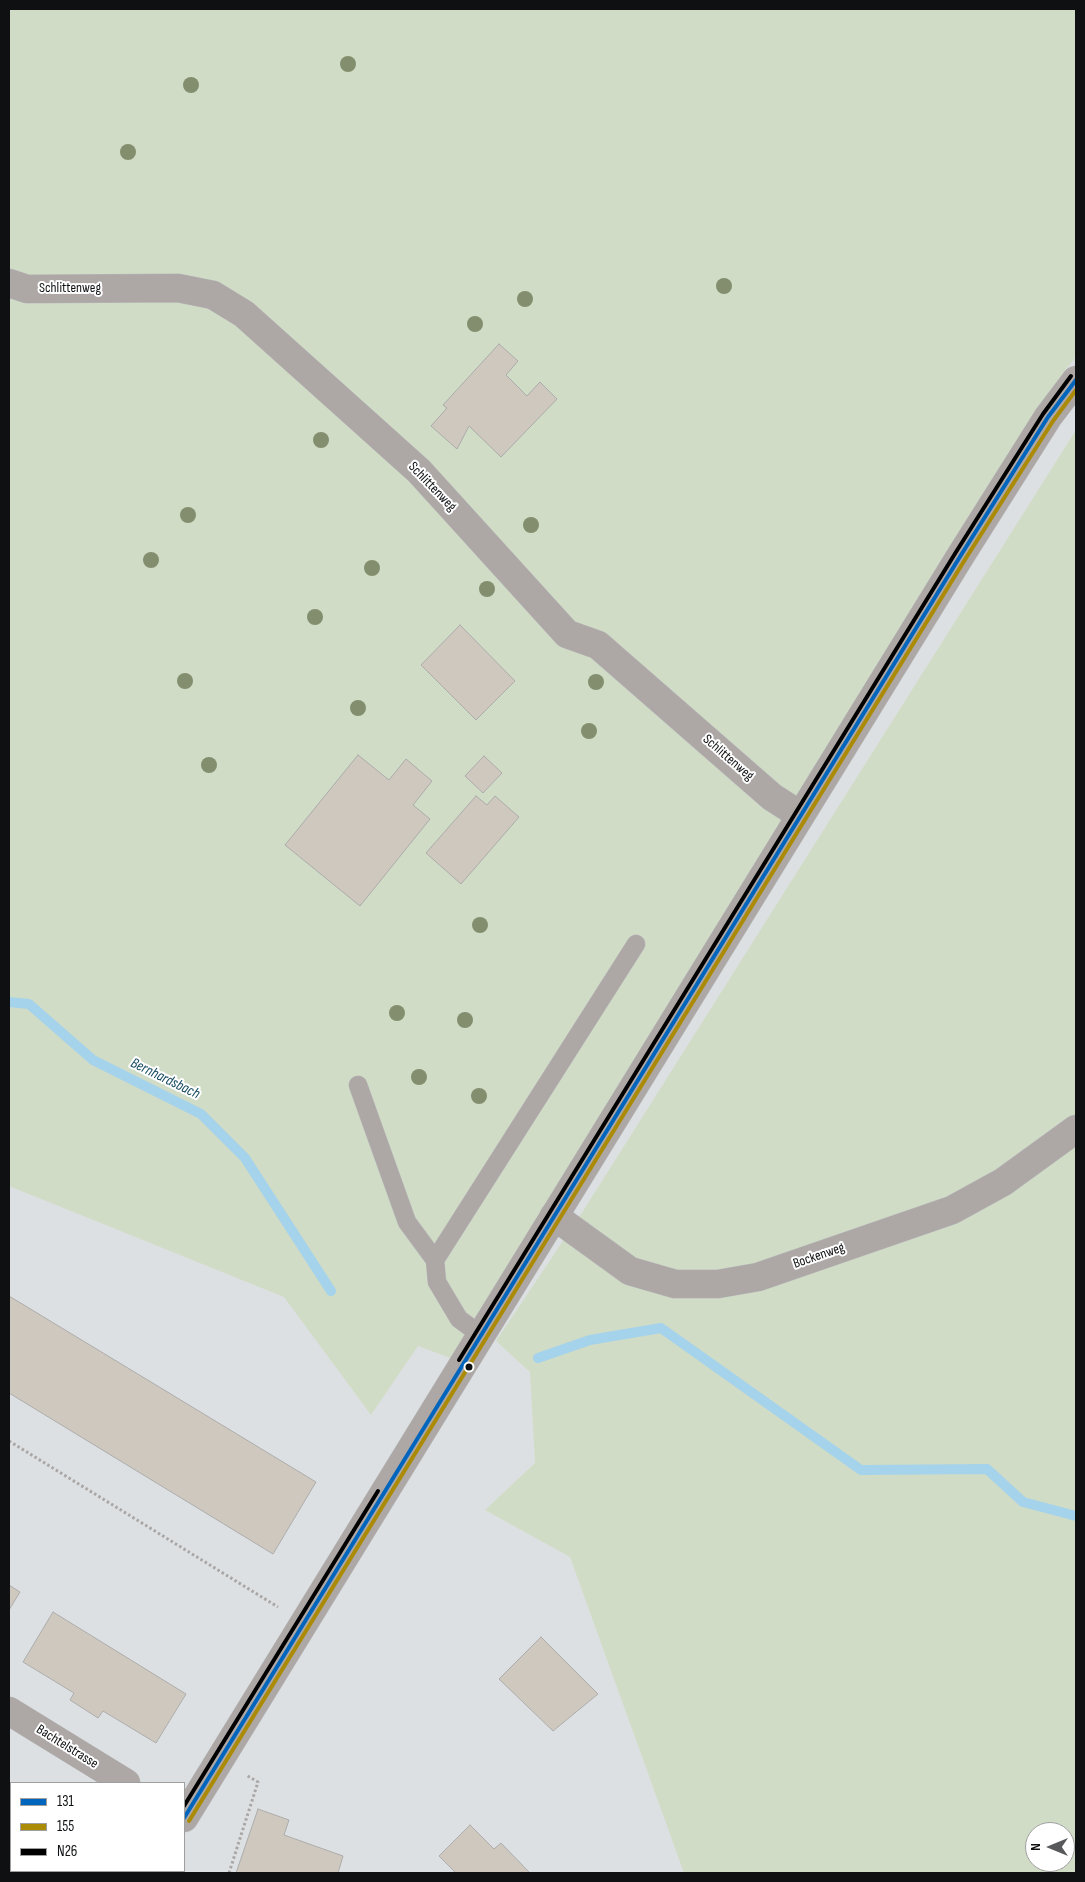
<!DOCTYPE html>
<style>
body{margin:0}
#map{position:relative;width:1085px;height:1882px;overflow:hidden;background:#dde0e2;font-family:"Sofia Sans Condensed",sans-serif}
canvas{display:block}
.frame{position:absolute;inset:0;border:10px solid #0f1012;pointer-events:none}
.legend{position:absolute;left:10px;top:1782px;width:175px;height:90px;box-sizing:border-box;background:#fff;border:1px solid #9f9fa0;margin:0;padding:6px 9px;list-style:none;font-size:15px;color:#0f1012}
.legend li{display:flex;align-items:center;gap:10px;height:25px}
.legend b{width:25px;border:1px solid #9f9fa0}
.north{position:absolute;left:1025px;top:1822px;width:50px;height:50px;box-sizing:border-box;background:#fff;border:1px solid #9f9fa0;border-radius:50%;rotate:270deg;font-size:14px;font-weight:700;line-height:20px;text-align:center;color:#0f1012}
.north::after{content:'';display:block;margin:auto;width:18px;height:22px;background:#57595b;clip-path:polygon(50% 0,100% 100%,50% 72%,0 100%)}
</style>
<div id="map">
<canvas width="1085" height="1882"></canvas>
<div class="frame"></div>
<ul class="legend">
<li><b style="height:6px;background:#0065bd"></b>131</li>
<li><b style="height:6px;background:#ab8a06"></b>155</li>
<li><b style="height:6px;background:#000"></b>N26</li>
</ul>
<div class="north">N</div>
</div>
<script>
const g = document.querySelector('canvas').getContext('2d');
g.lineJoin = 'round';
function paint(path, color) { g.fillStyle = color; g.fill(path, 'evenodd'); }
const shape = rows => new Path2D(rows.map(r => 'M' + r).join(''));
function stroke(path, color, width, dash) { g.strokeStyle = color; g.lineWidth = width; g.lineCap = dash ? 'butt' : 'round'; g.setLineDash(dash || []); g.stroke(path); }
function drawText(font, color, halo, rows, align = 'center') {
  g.font = font + ' "Sofia Sans Condensed",sans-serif'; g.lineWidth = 4; g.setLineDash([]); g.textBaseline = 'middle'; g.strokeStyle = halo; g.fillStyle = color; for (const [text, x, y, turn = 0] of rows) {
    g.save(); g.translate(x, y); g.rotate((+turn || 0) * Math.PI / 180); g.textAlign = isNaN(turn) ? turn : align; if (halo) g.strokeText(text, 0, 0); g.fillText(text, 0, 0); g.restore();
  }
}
const green = shape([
 [9,9,1076,9,1076,357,1066,369,800,815,464,1363,418,1346,371,1415,284,1297,9,1186],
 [1076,430,1076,1873,684,1873,570,1557,485,1510,535,1463,530,1372,496,1341,583,1211],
 [1035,1832,1065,1832,1065,1862,1035,1862]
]);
const stream = shape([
 [9,1002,29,1004,93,1060,201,1114,245,1158,331,1291],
 [538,1358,590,1340,661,1328,861,1470,987,1469,1023,1502,1076,1516]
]);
const building = shape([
 [499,344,518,361,506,375,527,396,540,382,557,399,501,457,469,426,457,449,431,426,447,408,443,405,499,344],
 [460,625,515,681,476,720,421,665,460,625],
 [358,755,389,780,406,759,432,781,413,805,430,819,360,906,285,845,358,755],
 [484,756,502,773,483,793,465,776,484,756],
 [476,796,487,805,495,796,519,817,461,884,426,853,476,796],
 [9,1296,316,1482,273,1554,9,1393,9,1296],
 [9,1585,20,1592,9,1610,9,1585],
 [53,1612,186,1694,156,1743,103,1711,98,1718,70,1700,74,1693,23,1662,53,1612],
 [541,1637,598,1694,553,1731,499,1679,541,1637],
 [9,1801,11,1803,11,1871,77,1871,75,1873,9,1873,9,1801],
 [258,1809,289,1820,284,1835,343,1856,338,1873,236,1873,258,1809],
 [470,1825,494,1849,501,1843,530,1873,456,1873,439,1856,470,1825]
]);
const path = shape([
 [9,1441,278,1607],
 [229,1873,258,1782,246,1775]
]);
const service = shape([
 [358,1085,407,1222,435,1260],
 [481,1335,459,1319,437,1282,435,1260,636,944]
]);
const minor = shape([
 [9,283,27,289,178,288,213,295,244,314,419,471,567,634,598,645,772,797,800,815],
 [554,1216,630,1271,675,1284,718,1284,758,1277,952,1210,1003,1182,1076,1129],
 [9,1711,126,1783]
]);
const tertiary = shape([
 [184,1818,961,555,1048,417,1076,380],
 [152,1873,153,1871]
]);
const bus1 = shape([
 [184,1818,961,555,1048,417,1076,380]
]);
const bus2 = shape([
 [189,1821,966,558,1053,421,1076,390]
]);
const bus3 = shape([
 [459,1360,956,552,1043,414,1071,376],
 [184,1806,378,1491]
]);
const trees = [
 [348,64],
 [191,85],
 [128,152],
 [724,286],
 [525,299],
 [475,324],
 [321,440],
 [188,515],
 [531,525],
 [151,560],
 [372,568],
 [487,589],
 [315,617],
 [185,681],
 [596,682],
 [358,708],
 [589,731],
 [209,765],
 [480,925],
 [397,1013],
 [465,1020],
 [419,1077],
 [479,1096]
];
const markers = [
 [469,1367,4.5,"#0f1012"]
];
const streetNames = [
 ["Schlittenweg",70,288],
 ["Schlittenweg",432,487,46],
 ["Schlittenweg",728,758,41],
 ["Bockenweg",819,1256,-19],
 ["Bachtelstrasse",67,1747,32]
];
const waterNames = [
 ["Bernhardsbach",165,1079,26]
];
paint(green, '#d1dcc6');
stroke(stream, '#a5d3eb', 10);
paint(building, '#cfc8bf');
stroke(building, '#acacac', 1);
stroke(service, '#b9bbbc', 19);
stroke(minor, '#b9bbbc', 29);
stroke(tertiary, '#b9bbbc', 29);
stroke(path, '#a9a6a6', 3, [2.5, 2.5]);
stroke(service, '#ada7a6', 18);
stroke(minor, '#ada7a6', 28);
stroke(tertiary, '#ada7a6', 28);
stroke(bus1, '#0065bd', 4);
stroke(bus2, '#ab8a06', 4);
stroke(bus3, '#000', 4);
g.fillStyle = '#828e6d';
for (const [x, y] of trees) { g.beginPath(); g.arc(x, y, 8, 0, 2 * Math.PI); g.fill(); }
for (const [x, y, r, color] of markers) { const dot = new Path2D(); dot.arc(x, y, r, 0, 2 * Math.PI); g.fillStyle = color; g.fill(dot); stroke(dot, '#fff', 2); }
drawText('14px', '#0f1012', '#fff', streetNames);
drawText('italic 15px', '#184c63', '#fff', waterNames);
</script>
